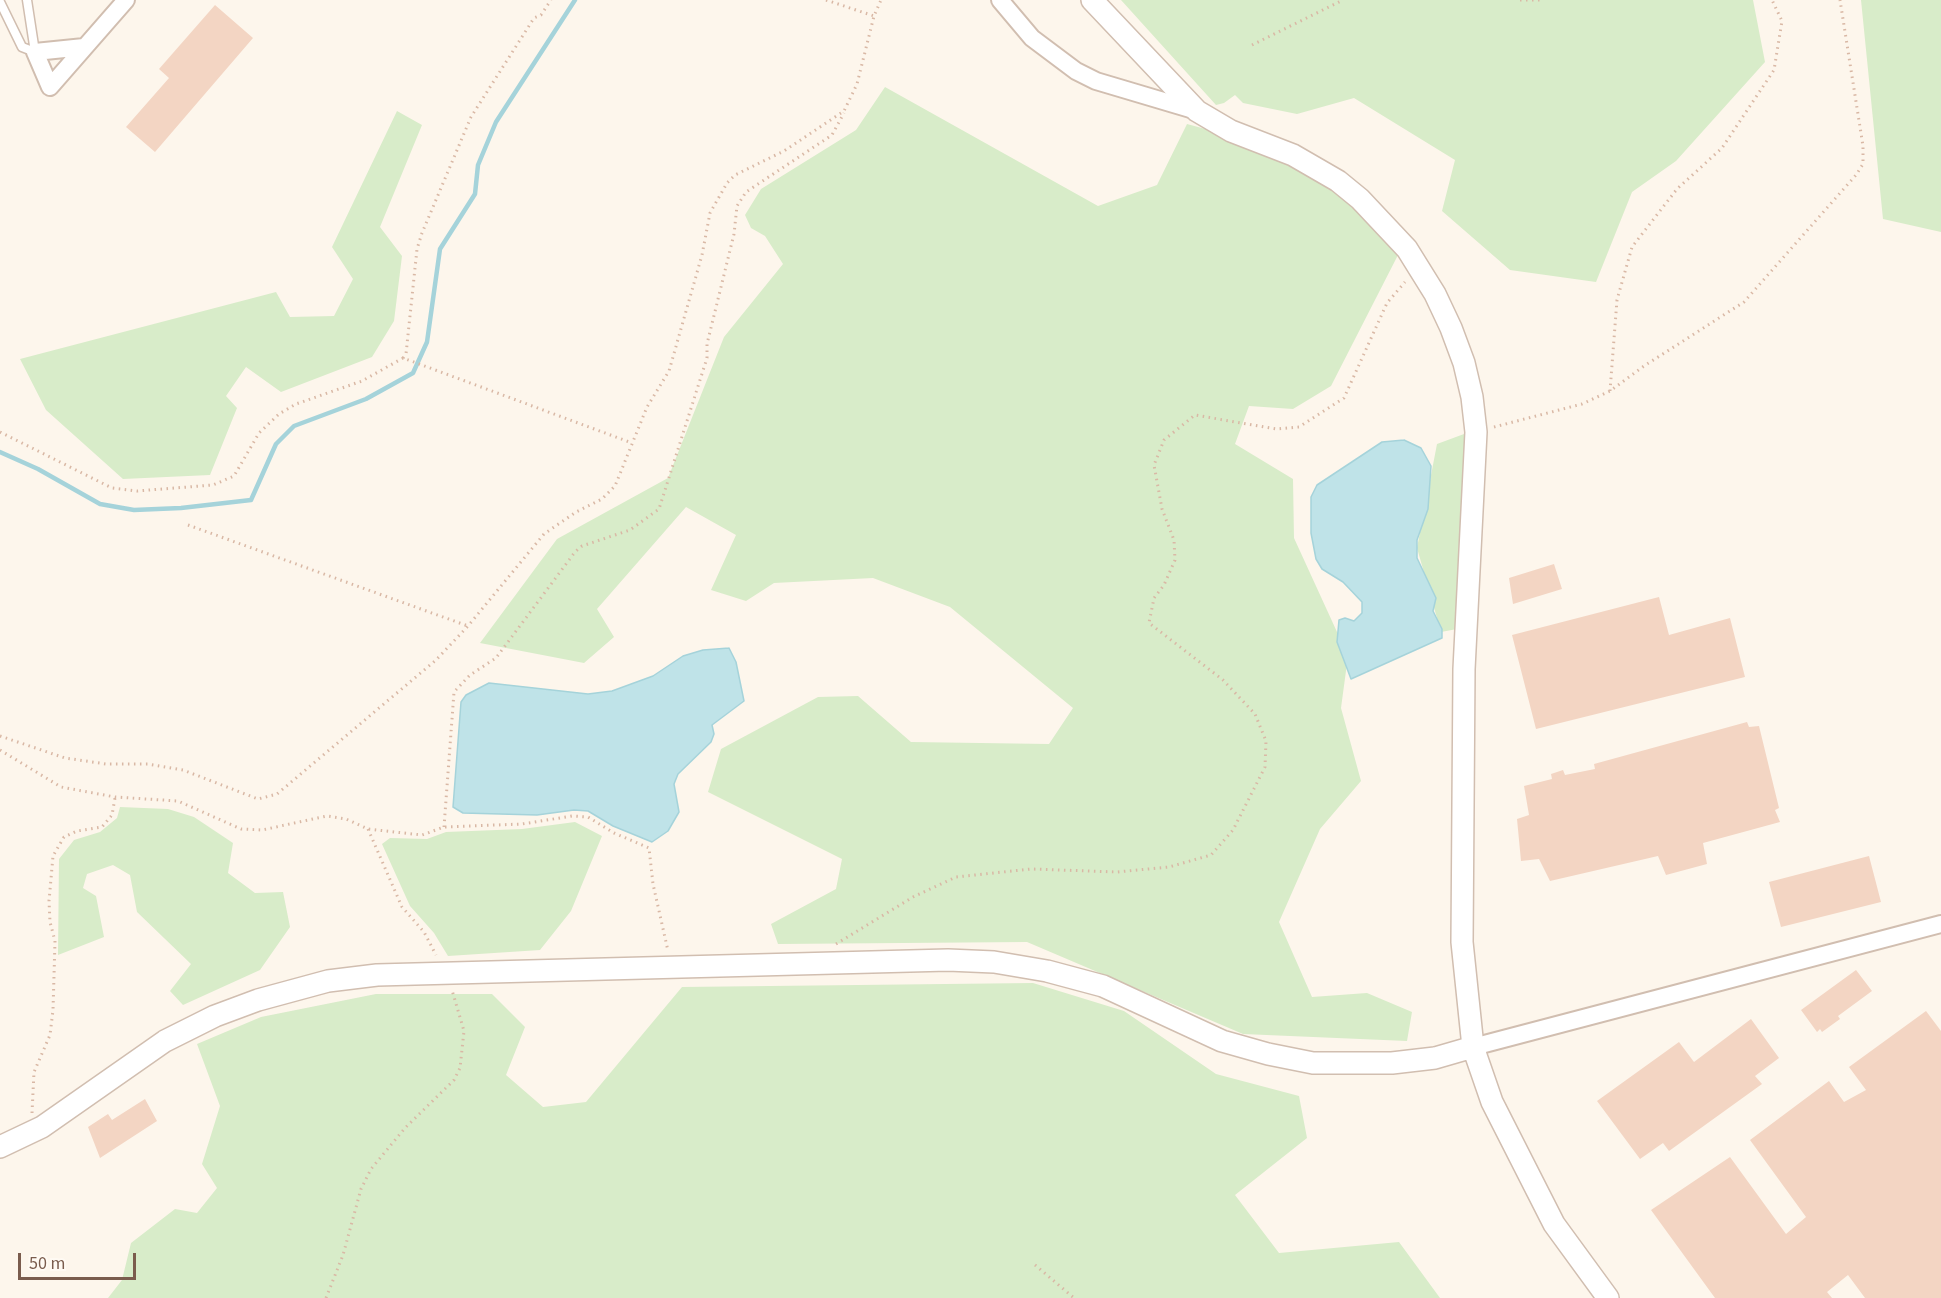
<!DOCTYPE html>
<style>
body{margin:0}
#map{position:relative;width:1941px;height:1298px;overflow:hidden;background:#fdf6ec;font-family:"Source Sans 3",sans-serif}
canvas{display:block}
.scale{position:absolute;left:18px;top:1253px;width:118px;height:27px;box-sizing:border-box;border:3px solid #7a5c4d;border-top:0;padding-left:8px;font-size:18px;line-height:21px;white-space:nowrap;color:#7a5c4d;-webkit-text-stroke:4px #fffaf3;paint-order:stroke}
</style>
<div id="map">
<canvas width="1941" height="1298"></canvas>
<div class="scale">50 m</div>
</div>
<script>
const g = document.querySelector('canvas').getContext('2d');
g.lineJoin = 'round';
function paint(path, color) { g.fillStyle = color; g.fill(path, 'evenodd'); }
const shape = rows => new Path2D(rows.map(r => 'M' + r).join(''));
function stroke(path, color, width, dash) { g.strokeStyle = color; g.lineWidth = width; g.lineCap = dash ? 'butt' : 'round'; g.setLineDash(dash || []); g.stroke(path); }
const green = shape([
 [1121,0,1753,0,1765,62,1676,161,1632,192,1596,282,1510,270,1442,211,1455,160,1354,98,1297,114,1243,103,1235,95,1224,103,1216,105],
 [1861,0,1941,0,1941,232,1883,219],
 [885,87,1098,206,1157,185,1187,124,1283,150,1340,193,1398,255,1331,386,1293,409,1249,406,1235,444,1293,479,1294,538,1348,656,1341,708,1361,781,1320,829,1279,922,1312,997,1367,993,1412,1012,1407,1041,1243,1034,1027,942,778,944,771,924,836,889,842,859,708,792,721,749,818,697,858,696,911,742,1049,744,1073,708,950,607,873,578,774,583,746,601,711,590,736,535,686,507,597,609,614,637,584,663,480,643,557,539,668,478,724,337,783,264,765,236,751,228,745,215,761,189,856,130],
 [397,111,422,125,380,227,402,256,394,321,372,357,281,392,246,367,226,396,237,408,210,475,123,479,46,410,20,359,276,292,290,317,334,316,353,279,332,247],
 [1464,434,1464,518,1457,629,1441,632,1417,548,1437,444],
 [120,807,168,809,194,817,233,843,228,873,255,893,283,892,290,927,260,970,183,1005,170,991,191,964,137,912,130,875,113,865,87,874,83,888,96,896,104,937,58,955,59,859,74,840,100,832,117,818],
 [575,822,602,836,571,911,540,950,448,956,434,933,410,906,382,844,390,838,427,839,446,832,522,829],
 [1033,983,1124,1011,1216,1074,1299,1096,1307,1138,1235,1195,1279,1253,1399,1242,1440,1298,108,1298,122,1280,131,1243,175,1209,197,1213,217,1188,202,1164,220,1106,197,1044,261,1017,376,994,492,994,525,1027,506,1075,543,1107,586,1102,682,987]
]);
const water = shape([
 [1404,440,1421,448,1431,466,1428,509,1417,540,1417,558,1436,598,1433,611,1442,629,1442,638,1351,679,1337,642,1339,620,1345,618,1354,621,1362,613,1362,602,1343,582,1322,569,1316,559,1311,533,1311,497,1317,485,1382,442,1404,440],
 [729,648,736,662,744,701,712,725,714,734,711,742,678,774,674,784,679,812,668,831,652,842,613,826,588,811,574,810,537,815,463,813,453,807,461,702,466,695,489,683,588,694,612,691,653,676,683,656,703,650,729,648]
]);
const stream = shape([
 [0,452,38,469,100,504,134,510,181,508,251,500,276,444,294,426,366,399,413,373,427,342,440,249,475,194,478,165,496,122,575,0]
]);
const building = shape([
 [215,5,253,38,155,152,126,127,169,78,159,69],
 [1554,564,1562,589,1513,604,1509,578],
 [1659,597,1669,635,1730,618,1745,677,1536,729,1512,635],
 [1747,722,1749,727,1759,726,1779,808,1775,810,1780,822,1703,843,1707,864,1666,875,1658,856,1550,881,1539,859,1521,861,1517,819,1529,815,1524,786,1552,779,1551,774,1563,770,1565,775,1595,769,1594,764],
 [1869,856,1881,902,1781,927,1769,882],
 [1856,970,1872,991,1838,1016,1840,1019,1822,1032,1820,1029,1817,1032,1801,1010],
 [1926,1011,1941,1031,1941,1298,1865,1298,1848,1275,1827,1292,1832,1298,1715,1298,1651,1210,1730,1157,1786,1234,1806,1217,1750,1140,1829,1081,1844,1102,1866,1090,1849,1067],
 [1751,1019,1779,1058,1755,1076,1762,1084,1669,1151,1663,1143,1640,1159,1597,1101,1679,1042,1694,1062],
 [145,1099,157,1121,100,1158,88,1127,108,1114,112,1120]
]);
const path = shape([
 [826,0,874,16],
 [1520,0,1541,0],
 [1252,45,1343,0],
 [403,358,406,354,417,249,422,233,471,117,534,18,541,15,551,0],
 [1610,391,1617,300,1632,247,1677,189,1722,148,1774,70,1782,21,1772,0],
 [1494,427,1582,404,1610,391,1644,366,1744,302,1856,175,1863,164,1863,146,1840,0],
 [0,432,112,488,137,491,213,485,234,476,259,433,279,414,296,404,362,381,403,358,632,443],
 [188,525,468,626],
 [0,736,65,758,106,764,148,764,183,770,258,799,277,794,436,660,468,626,544,534,576,512,602,499,615,486,647,407,669,371,702,255,710,213,727,183,735,175,784,151,844,111,857,84,874,16,881,0],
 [0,750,61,787,115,797,178,801,241,829,262,830,327,816,346,819,368,829,422,835,444,827,522,824,572,816,588,817,614,833,649,848,653,884,668,951],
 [444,827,454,692,470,675,496,658,575,552,582,546,630,530,659,509,707,358,707,344,734,234,737,206,746,192,832,135,844,113],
 [368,829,402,907,424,932,436,955],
 [836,944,913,897,956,877,1031,869,1117,872,1169,867,1211,855,1233,830,1265,767,1266,741,1255,714,1223,680,1149,623,1154,598,1164,585,1175,560,1174,540,1162,509,1154,465,1164,440,1195,415,1276,429,1299,427,1344,398,1387,303,1405,282],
 [32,1113,34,1072,50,1035,53,1010,55,941,50,922,49,901,53,856,64,837,77,831,102,827,112,815,115,798],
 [1035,1265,1074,1298],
 [326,1298,343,1255,361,1189,371,1169,405,1128,454,1080,460,1068,464,1031,452,990]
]);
const service = shape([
 [0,2,22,47,35,52,27,0]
]);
const minor = shape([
 [1000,0,1032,38,1076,71,1096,81,1197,111],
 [84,47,35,52,50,87,126,0],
 [1473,1047,1941,924]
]);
const tertiary = shape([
 [1092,0,1197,111,1231,131,1293,155,1338,181,1360,199,1407,249,1435,294,1451,328,1464,363,1472,397,1476,432,1464,669,1462,942,1473,1047,1492,1102,1554,1224,1608,1298],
 [0,1147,42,1127,165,1041,215,1016,258,1000,328,981,377,975,948,960,994,962,1047,971,1103,986,1222,1041,1268,1054,1313,1063,1392,1063,1435,1058,1473,1047]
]);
paint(green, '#d8ecc9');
paint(water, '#bfe3e8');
stroke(water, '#a5d3da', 1.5);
stroke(stream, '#a5d3da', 4.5);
paint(building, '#f3d5c3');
stroke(service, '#d1beb0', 11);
stroke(minor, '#d1beb0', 20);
stroke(tertiary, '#d1beb0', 24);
stroke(path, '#d9b8a5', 3, [1.5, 4.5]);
stroke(service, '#fff', 8);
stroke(minor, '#fff', 16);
stroke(tertiary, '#fff', 21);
</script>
